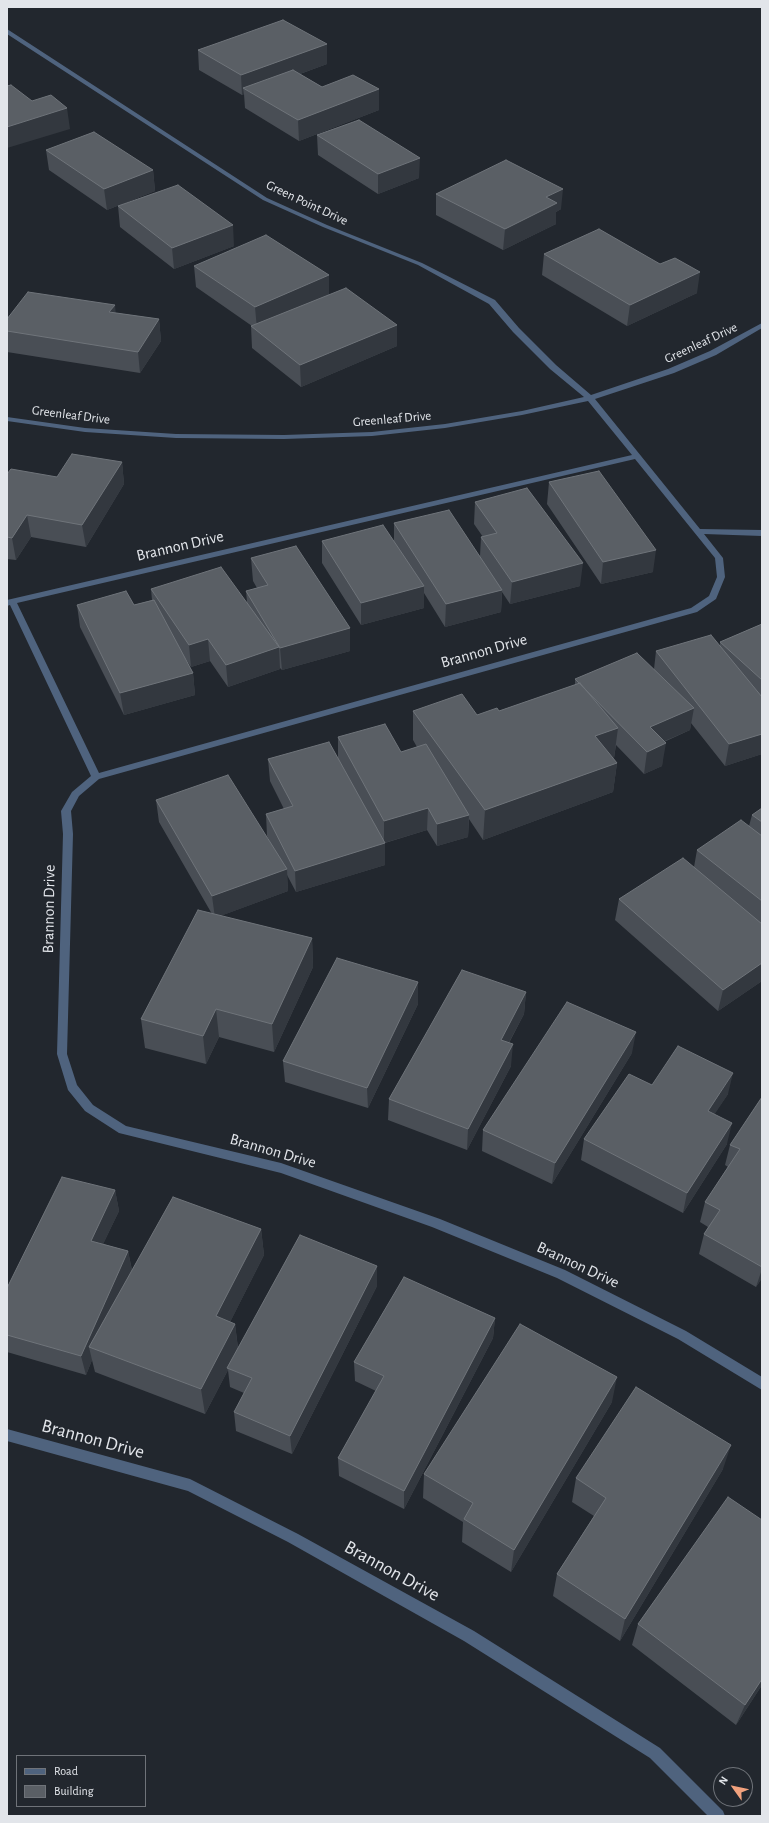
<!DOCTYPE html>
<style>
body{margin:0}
#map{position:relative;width:769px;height:1823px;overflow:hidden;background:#22272e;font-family:"Alegreya Sans",sans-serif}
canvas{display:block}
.frame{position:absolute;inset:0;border:8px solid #e2e5ea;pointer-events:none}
.legend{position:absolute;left:16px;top:1755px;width:130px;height:52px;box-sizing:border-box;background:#22272e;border:1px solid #6f7379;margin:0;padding:5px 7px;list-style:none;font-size:12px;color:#e2e5ea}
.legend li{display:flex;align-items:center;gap:8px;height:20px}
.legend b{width:20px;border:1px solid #6f7379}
.north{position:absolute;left:713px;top:1767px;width:40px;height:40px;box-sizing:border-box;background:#22272e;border:1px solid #6f7379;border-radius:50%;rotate:303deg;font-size:11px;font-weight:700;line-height:16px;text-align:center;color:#e2e5ea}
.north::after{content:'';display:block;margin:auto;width:14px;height:18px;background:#f1a17d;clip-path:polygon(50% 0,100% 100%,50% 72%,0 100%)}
</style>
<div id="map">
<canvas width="769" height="1823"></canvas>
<div class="frame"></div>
<ul class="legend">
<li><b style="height:5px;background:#4f637e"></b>Road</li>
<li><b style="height:11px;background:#5a5f65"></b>Building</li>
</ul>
<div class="north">N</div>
</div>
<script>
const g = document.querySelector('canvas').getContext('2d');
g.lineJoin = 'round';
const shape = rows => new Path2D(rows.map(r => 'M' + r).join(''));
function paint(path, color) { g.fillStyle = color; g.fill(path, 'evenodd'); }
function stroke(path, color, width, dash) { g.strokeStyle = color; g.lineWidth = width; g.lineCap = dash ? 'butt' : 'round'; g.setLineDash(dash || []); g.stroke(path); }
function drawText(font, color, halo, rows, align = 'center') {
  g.font = font + ' "Alegreya Sans",sans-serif'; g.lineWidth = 3; g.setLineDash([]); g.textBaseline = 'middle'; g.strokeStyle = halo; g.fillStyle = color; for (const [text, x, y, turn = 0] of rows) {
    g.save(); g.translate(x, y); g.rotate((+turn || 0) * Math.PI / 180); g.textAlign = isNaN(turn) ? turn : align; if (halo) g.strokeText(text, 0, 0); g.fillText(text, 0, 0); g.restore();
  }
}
const minor = shape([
 [7,29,267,198,327,225,422,263,495,300,519,328,556,365,591,395,668,369,710,351,762,323,762,328,716,355,674,373,595,399,700,529,762,530,762,536,704,534,723,558,725,577,716,599,697,612,99,779,79,796,71,811,73,834,67,1054,77,1085,93,1105,126,1126,281,1163,440,1219,565,1270,686,1331,762,1377,762,1390,678,1339,557,1278,432,1227,281,1173,119,1133,85,1111,68,1090,57,1054,63,834,61,811,72,792,91,776,10,605,7,606,7,600,632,455,588,401,522,415,445,428,372,436,284,439,176,438,85,432,7,421,7,417,85,428,176,434,284,435,372,432,445,424,522,411,584,397,550,369,513,332,489,304,418,265,323,227,263,200,7,34,7,29],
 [635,459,715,558,717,577,709,596,691,608,99,773,17,603,635,459],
 [7,1429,190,1479,298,1534,474,1631,660,1748,723,1811,725,1816,708,1816,650,1758,464,1641,288,1542,188,1491,7,1441,7,1429]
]);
const wall = shape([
 [327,44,327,64,300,74,322,87,379,89,379,110,299,141,245,108,244,94,242,95,199,70,198,50],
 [317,135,419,178,378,194,318,155],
 [46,150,153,170,155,191,107,210,49,170],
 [436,194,561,209,556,212,556,224,503,250,436,215],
 [118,206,234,246,174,269,120,227],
 [544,254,660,264,697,293,627,326,542,275],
 [194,266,329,295,397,325,397,346,301,387,252,348,251,326,252,326,196,287],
 [116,313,159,319,161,341,140,373,7,352,7,319],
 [122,462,124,484,86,547,31,537,16,560,7,559,7,474,57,477],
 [549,482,653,572,601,584,547,504],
 [475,502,580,586,510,604,502,592,501,612,445,627,424,593,424,608,361,625,322,563,322,541,394,542,394,523,480,556,481,537,483,537,474,524],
 [251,558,350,628,350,651,282,670,280,668,280,669,228,687,210,661,191,667,185,658,193,673,195,695,124,715,80,627,77,605,134,605,152,600,151,589,247,602,246,591,257,588,253,581],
 [762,624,762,754,725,766,691,723,690,730,664,742,662,766,644,774,616,745,614,758,613,758,617,763,613,792,483,840,469,819,468,837,437,846,427,830,385,843,385,865,296,892,287,875,288,891,220,916,312,938,313,967,274,1052,219,1037,206,1064,145,1048,141,1019,212,914,159,822,156,800,272,846,267,836,266,814,284,809,270,781,268,759,338,759,338,737,401,752,417,747,413,740,413,711,477,715,499,711,575,685,575,679,654,669,656,651,720,645,720,642],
 [762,808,762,981,718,1011,615,920,619,899,694,867,697,850,749,826,752,815],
 [418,982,418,1004,368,1108,285,1082,283,1061],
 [526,992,524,1014,509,1043,511,1066,467,1150,388,1120,389,1099],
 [632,1053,552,1184,482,1151,483,1130],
 [652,1085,728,1094,714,1114,727,1144,683,1213,581,1160,584,1139],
 [762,1097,762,1278,756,1287,699,1254,704,1234,708,1227,700,1222,705,1202,728,1167,725,1165,730,1145],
 [115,1190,119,1211,103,1244,128,1251,132,1270,261,1229,264,1255,230,1322,235,1324,238,1348,377,1286,292,1454,236,1431,234,1412,244,1393,230,1387,228,1370,205,1414,95,1372,92,1360,86,1375,7,1352,7,1288],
 [495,1318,493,1338,404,1509,339,1476,338,1458,376,1391,355,1381,354,1362],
 [612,1402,511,1572,462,1542,463,1522,423,1498,424,1474],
 [723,1469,620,1641,553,1596,557,1574,594,1516,572,1502,576,1478],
 [762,1520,762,1685,736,1725,632,1645,638,1624]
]);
const shadedWall = shape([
 [327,44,327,64,250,92,243,88,244,94,242,95,241,75],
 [379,89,379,110,299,141,298,120],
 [67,108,70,129,7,148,7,127],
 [420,158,419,178,378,194,378,174],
 [153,170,155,191,107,210,104,189],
 [563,189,561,209,556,212,556,224,503,250,505,229,546,197],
 [233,225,234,246,174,269,172,248],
 [700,272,697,293,627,326,630,305],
 [329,275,329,296,257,329,255,307],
 [115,305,117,326,109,312],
 [159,319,161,341,140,373,138,352],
 [397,325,397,346,301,387,300,365],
 [122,462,124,484,86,547,82,525],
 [27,515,31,537,16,560,12,538],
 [656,550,653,572,601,584,603,562],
 [583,563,580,586,510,604,512,582],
 [424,586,424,608,361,625,361,603],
 [502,590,501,612,445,627,446,604],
 [350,628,350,651,282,670,280,648],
 [208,639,210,661,191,667,189,645],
 [279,647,280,669,228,687,226,665],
 [193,673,195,695,124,715,120,693],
 [694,708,690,730,646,749,650,727],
 [618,728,614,758,592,765,595,736],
 [762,734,762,754,725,766,729,744],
 [666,743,662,766,644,774,647,752],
 [617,763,613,792,483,840,485,810],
 [428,808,427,830,384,843,384,821],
 [469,815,468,837,437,846,437,824],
 [385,843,385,865,296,892,295,871],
 [287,869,288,891,215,918,212,896],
 [312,938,313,967,274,1052,272,1024],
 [762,963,762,981,718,1011,723,990],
 [418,982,418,1004,368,1108,367,1088],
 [526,992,524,1014,499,1061,501,1040],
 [216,1009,219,1037,206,1064,203,1036],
 [636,1032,632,1053,552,1184,555,1163],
 [513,1044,511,1066,467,1150,468,1129],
 [733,1073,728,1094,703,1132,708,1111],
 [732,1123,727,1144,683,1213,687,1193],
 [115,1190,119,1211,95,1261,91,1241],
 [261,1229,264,1255,220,1342,216,1316],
 [128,1251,132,1271,89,1347,92,1360,86,1375,81,1356],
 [377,1266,377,1286,292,1454,290,1436],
 [762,1269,762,1278,756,1287],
 [495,1318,493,1338,404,1509,404,1491],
 [235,1324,238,1349,227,1368,228,1370,205,1414,201,1389],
 [617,1377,612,1402,511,1572,514,1550],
 [731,1445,723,1469,620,1641,625,1619],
 [762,1679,762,1685,736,1725,745,1705]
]);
const building = shape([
 [283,20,327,44,241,75,198,50,283,20],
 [293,70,322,87,353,75,379,89,298,120,243,88,293,70],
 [11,85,32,101,51,95,67,108,7,127,7,86,11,85],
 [359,120,420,158,378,174,317,135,359,120],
 [94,132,153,170,104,189,46,150,94,132],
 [506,160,563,189,546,197,557,203,505,229,436,194,506,160],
 [178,185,233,225,172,248,118,206,178,185],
 [599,229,660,264,675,258,700,272,630,305,544,254,599,229],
 [266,235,329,275,255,307,194,266,266,235],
 [346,288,397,325,300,365,251,326,346,288],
 [28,292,115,305,109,312,159,319,138,352,7,331,7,319,28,292],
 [72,454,122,462,82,525,27,515,12,538,7,537,7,474,11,469,57,477,72,454],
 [599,471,656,550,603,562,549,482,599,471],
 [527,488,583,563,512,582,481,537,497,533,475,502,527,488],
 [449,510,502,590,446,604,394,523,449,510],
 [383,525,424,586,361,603,322,541,383,525],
 [296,546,350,628,280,648,246,591,268,585,251,558,296,546],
 [221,567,279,647,226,665,208,639,189,645,151,589,221,567],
 [126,591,134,605,154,600,193,673,120,693,77,605,126,591],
 [762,624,762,680,720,642,762,624],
 [711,635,762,697,762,734,729,744,656,651,711,635],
 [637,653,694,708,650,727,666,743,647,752,575,679,637,653],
 [580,683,618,728,595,736,617,763,485,810,413,711,462,694,477,715,497,708,499,711,580,683],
 [385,724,401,752,426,744,469,815,437,824,428,808,384,821,338,737,385,724],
 [329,742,385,843,295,871,266,814,293,806,268,759,329,742],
 [228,775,287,869,212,896,156,800,228,775],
 [762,808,762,822,752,815,762,808],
 [741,820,762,836,762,901,697,850,741,820],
 [683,858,762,924,762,963,723,990,619,899,683,858],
 [198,910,312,938,272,1024,216,1009,203,1036,141,1019,198,910],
 [337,958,418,982,367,1088,283,1061,337,958],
 [462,970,526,992,501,1040,513,1044,468,1129,389,1099,462,970],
 [567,1002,636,1032,555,1163,483,1130,567,1002],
 [678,1046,733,1073,708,1111,732,1123,687,1193,584,1139,629,1074,652,1085,678,1046],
 [762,1097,762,1267,704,1234,720,1210,705,1202,740,1149,730,1145,762,1097],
 [62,1177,115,1190,91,1241,128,1251,81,1356,7,1335,7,1288,62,1177],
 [173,1197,261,1229,216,1316,235,1324,201,1389,89,1347,173,1197],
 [300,1235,377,1266,290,1436,234,1412,252,1378,227,1368,300,1235],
 [404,1277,495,1318,404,1491,338,1458,384,1376,354,1362,404,1277],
 [520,1324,617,1377,514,1550,464,1519,473,1503,424,1474,520,1324],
 [636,1387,731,1445,625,1619,557,1574,606,1498,576,1478,636,1387],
 [728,1497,762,1520,762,1679,745,1705,638,1624,728,1497]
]);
const farStreetnames = [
 ["Green Point Drive",307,203,25],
 ["Greenleaf Drive",701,343,-25],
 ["Greenleaf Drive",71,415,7],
 ["Greenleaf Drive",392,419,-5]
];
const streetNames = [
 ["Brannon Drive",180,546,-13],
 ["Brannon Drive",484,651,-16],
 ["Brannon Drive",49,909,-89],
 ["Brannon Drive",273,1151,16],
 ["Brannon Drive",578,1265,25]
];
const nearStreetnames = [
 ["Brannon Drive",93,1439,15],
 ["Brannon Drive",392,1571,29]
];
paint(minor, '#4f637e');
paint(wall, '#494e55');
paint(shadedWall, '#33383f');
paint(building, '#5a5f65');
stroke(building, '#6f747a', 1);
drawText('13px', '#e2e5ea', '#22272e', farStreetnames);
drawText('16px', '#e2e5ea', '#22272e', streetNames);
drawText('19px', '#e2e5ea', '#22272e', nearStreetnames);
</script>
